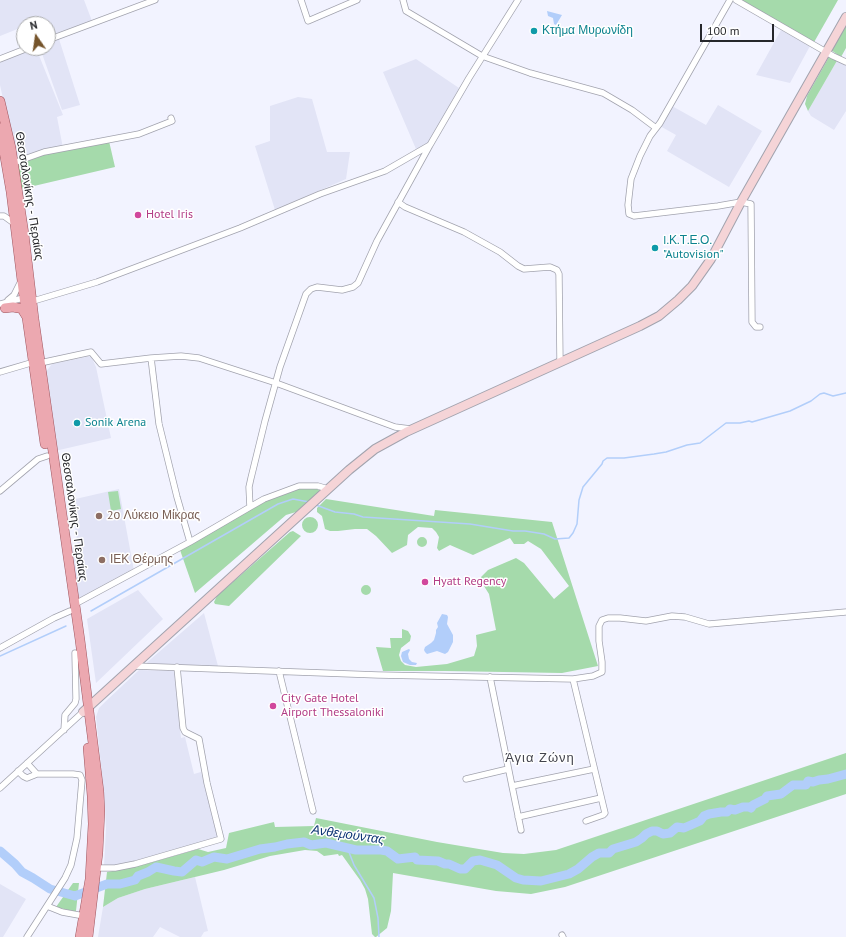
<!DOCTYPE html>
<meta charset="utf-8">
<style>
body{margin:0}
#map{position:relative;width:846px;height:937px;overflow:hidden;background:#f2f3ff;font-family:"PT Sans",sans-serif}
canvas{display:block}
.north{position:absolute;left:16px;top:16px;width:40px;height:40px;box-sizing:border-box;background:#fff;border:1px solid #a8a9aa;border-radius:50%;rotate:347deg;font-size:11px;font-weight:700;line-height:16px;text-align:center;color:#26272b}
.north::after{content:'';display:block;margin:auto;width:14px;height:18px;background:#75542b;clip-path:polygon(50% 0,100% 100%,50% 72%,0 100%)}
.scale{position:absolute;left:700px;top:24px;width:74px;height:18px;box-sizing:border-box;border:2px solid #26272b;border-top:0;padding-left:5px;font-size:12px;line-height:14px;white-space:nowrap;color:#26272b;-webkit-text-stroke:3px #fff;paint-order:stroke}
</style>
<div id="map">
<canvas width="846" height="937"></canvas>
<div class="north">N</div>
<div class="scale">100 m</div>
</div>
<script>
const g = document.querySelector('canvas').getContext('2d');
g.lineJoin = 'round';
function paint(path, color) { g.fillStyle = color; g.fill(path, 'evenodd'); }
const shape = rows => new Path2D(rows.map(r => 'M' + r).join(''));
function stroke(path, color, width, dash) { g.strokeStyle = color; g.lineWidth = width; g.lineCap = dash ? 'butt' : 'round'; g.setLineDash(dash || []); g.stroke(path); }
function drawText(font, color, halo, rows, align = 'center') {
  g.font = font + ' "PT Sans",sans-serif'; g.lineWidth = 3; g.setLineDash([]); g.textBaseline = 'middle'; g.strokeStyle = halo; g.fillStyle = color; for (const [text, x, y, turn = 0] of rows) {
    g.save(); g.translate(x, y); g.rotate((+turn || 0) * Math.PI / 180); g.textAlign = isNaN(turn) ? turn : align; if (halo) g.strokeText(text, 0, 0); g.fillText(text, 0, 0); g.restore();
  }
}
const built = shape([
 [0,0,84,0,92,21,48,36,48,24,24,24,24,38,20,28,0,36],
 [781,30,810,46,790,83,756,75],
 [59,39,80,105,62,110,40,48,48,48,48,44],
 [36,48,63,115,57,117,63,148,16,159,0,85,0,62],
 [416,59,459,88,429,144,416,149,383,72],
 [838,59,846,62,846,111,834,130,811,116,808,111],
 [298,97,312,99,327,152,350,152,346,179,275,210,255,146,270,141,270,106],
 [718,105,762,131,729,187,667,151,676,135,660,126,672,106,706,125],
 [91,356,96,367,111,438,55,451,45,373,52,364],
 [119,489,134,571,79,602,71,548,78,546,71,500],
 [138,590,163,619,96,683,87,619],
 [204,613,218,666,144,665],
 [139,670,174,671,181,738,185,737,194,774,201,772,218,837,155,856,117,865,104,866,106,828,105,805,96,717,99,708,105,702],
 [195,877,208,931,204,932,201,937,180,937,160,927,153,937,98,937,103,907,118,898,145,889],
 [0,884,26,899,3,937,0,937]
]);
const green = shape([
 [739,0,838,0,813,44],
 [846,23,846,48,841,57,831,50],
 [829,57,838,59,808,111,805,104,807,96],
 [109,141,115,167,21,189,18,164,44,155],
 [315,487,320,491,296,512,286,515,195,593,180,550,264,501,299,488],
 [118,491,121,509,111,511,108,492],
 [326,499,434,516,435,510,552,522,598,666,562,673,445,671,383,671,376,647,391,648,390,638,402,638,402,629,408,631,411,636,410,641,401,648,399,655,401,661,405,665,416,667,447,664,474,656,477,646,476,635,496,630,489,594,482,583,481,577,488,570,516,558,524,563,554,599,569,586,541,549,528,541,524,544,514,544,510,538,473,555,450,545,439,551,437,548,439,537,436,532,432,528,418,527,408,535,407,545,392,553,376,536,367,529,355,529,338,531,330,531,325,529,322,516,317,512,317,508],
 '302 525a8 8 0 1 1 16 0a8 8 0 1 1-16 0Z',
 [293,531,301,536,229,606,215,604,214,602,217,596,290,532],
 '417 542a5 5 0 1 1 10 0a5 5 0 1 1-10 0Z',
 '361 590a5 5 0 1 1 10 0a5 5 0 1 1-10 0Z',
 [846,753,846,794,565,887,531,894,496,891,393,873,391,911,387,928,376,937,375,937,372,934,368,899,365,889,360,880,342,855,339,856,338,854,324,856,317,851,305,850,270,856,224,870,145,889,118,898,103,907,107,872,135,867,198,849,208,852,226,848,229,833,274,822,275,827,314,826,316,818,437,842,503,853,524,854,556,850],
 [73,883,79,883,76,911,72,911,56,907]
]);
const water = shape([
 [547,11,562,15,556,25,554,24,553,18,548,16],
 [442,614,447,615,448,617,447,624,453,635,453,642,448,652,445,654,437,651,427,654,425,652,424,650,425,647,431,643,434,640,436,633,436,630,438,627,437,623],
 [409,649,410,650,408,654,409,659,412,662,417,663,416,665,410,665,403,662,401,656,402,652]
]);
const stream = shape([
 [316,505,335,512,354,514,363,517,470,524,513,531,525,531,544,534,555,539,569,538,573,533,577,524,579,500,583,487,602,464,603,461,607,458,624,458,654,454,666,452,687,445,700,443,726,423,740,423,749,421,752,422,790,411,811,401,820,394,824,393,833,396,846,393],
 [91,611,278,504,293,499,309,502],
 [0,656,66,626],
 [347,847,354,865,374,898,378,918,379,937]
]);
const river = shape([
 [0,851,15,864,22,872,33,878,50,889,75,896,107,884,120,884,135,880,138,876,148,872,156,867,174,871,182,872,196,860,202,862,214,857,227,859,260,849,275,847,287,844,304,842,311,845,326,843,356,850,381,850,387,851,398,859,415,857,417,860,438,861,445,864,449,864,460,869,465,869,473,861,480,860,497,865,516,878,523,880,541,881,569,874,578,869,592,857,599,853,609,853,613,849,636,842,642,838,646,834,652,831,657,831,663,834,670,833,677,827,684,828,700,821,704,816,709,814,721,812,727,812,730,809,735,810,743,807,749,807,751,808,753,805,765,799,767,796,781,794,793,785,806,785,808,781,813,782,819,780,828,779,846,774]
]);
const street = shape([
 [301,0,308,21,357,0],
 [403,0,406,11,482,56,530,73,603,93,632,110,656,128],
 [730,0,660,123,650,136,640,156,631,179,628,205,629,214,634,216,718,206,741,202,751,204,752,322,756,327,760,327],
 [736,0,833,56,846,62],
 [48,40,155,0],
 [0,59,28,48],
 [13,163,44,152,139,134,172,121,171,118],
 [398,202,405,207,464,232,500,252,518,266,524,269,550,267,557,270,559,274,560,362],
 [0,216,4,216,15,224],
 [8,300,14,295,20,283],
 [30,302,97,282,240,228,320,194,385,171,430,145,469,78,518,0],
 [0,304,27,297],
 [151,358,181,356,199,358,276,383,395,427,411,429],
 [40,363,91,352,101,364,151,358,159,424,177,497,190,542],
 [0,372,34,362],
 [328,489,318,486,299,486,264,499,250,507,249,487,251,478,265,421,280,367,306,294,311,289,317,287,342,290,353,287,358,283,377,241,430,145],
 [0,491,38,459,47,456],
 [75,604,190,542,250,507],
 [0,648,54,618,70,611],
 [134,666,378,675,573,679,593,676,602,672,602,662,599,641,599,626,602,620,608,618,620,618,646,621,672,616,685,617,709,624,846,612],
 [279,671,313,811],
 [490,677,512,786,594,769],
 [573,679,605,813,603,815,586,821],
 [64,730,65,715,75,703,76,699,75,653],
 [27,763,37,774,73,774,80,775,82,780,77,838,71,865,65,878,27,937],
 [18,771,23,776,27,778,37,774],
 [466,779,508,769],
 [512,786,521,830],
 [0,788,83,712],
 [518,817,601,798],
 [97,868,115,868,135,864,221,839,207,783,199,739,185,732,183,728,177,667],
 [47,906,62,912,84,916],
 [562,935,563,937]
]);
const secondary = shape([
 [83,712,349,470,375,449,406,432,640,326,659,316,678,300,692,286,711,259,741,202,846,17]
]);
const primary = shape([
 [0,101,11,148,24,234,34,319,80,640,99,791,100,811,98,853,88,937],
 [0,128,11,192,24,297,45,444],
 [5,308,13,307,18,308,22,309,27,317],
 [80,937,90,879,93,824,92,796,88,748]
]);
const markers = [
 [534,31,4,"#0f9aa8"],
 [138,215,4,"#d1479c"],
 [655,248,4,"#0f9aa8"],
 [77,423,4,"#0f9aa8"],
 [99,516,4,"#8d6e63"],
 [102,560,4,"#8d6e63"],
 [425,582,4,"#d1479c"],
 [273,706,4,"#d1479c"]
];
const cultureNames = [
 ["Κτήμα Μυρωνίδη",542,31],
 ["I.Κ.Τ.Ε.Ο.",663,241],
 ["\"Autovision\"",663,255],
 ["Sonik Arena",85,423]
];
const streetNames = [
 ["Θεσσαλονίκης - Περαίας",29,196,81],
 ["Θεσσαλονίκης - Περαίας",74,517,82]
];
const hotelNames = [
 ["Hotel Iris",146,215],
 ["Hyatt Regency",433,582],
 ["City Gate Hotel",281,699],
 ["Airport Thessaloniki",281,713]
];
const educationNames = [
 ["2ο Λύκειο Μίκρας",107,516],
 ["ΙΕΚ Θέρμης",110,560]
];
const neighbourhoodNames = [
 ["Άγια Ζώνη",540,758]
];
const waterNames = [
 ["Ανθεμούντας",348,835,8]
];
paint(built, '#e2e4f6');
paint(green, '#a5daab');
paint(water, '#b2cefa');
stroke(stream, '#b2cefa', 1.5);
stroke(river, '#b2cefa', 9);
stroke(street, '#a2a3ae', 7);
stroke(secondary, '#a2a3ae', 10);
stroke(primary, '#9e555f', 10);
stroke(street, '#fff', 5.5);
stroke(secondary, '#f5d4d7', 8);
stroke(primary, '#eca8b0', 9);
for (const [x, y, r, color] of markers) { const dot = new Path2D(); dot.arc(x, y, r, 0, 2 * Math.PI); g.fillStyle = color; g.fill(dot); stroke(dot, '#fff', 1.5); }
drawText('12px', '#0d838f', '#fff', cultureNames, 'left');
drawText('12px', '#26272b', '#fff', streetNames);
drawText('12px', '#b23c85', '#fff', hotelNames, 'left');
drawText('12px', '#785e54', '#fff', educationNames, 'left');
g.letterSpacing = '1px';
drawText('13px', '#43444d', '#fff', neighbourhoodNames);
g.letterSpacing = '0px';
drawText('italic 13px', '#0e3674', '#fff', waterNames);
</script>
